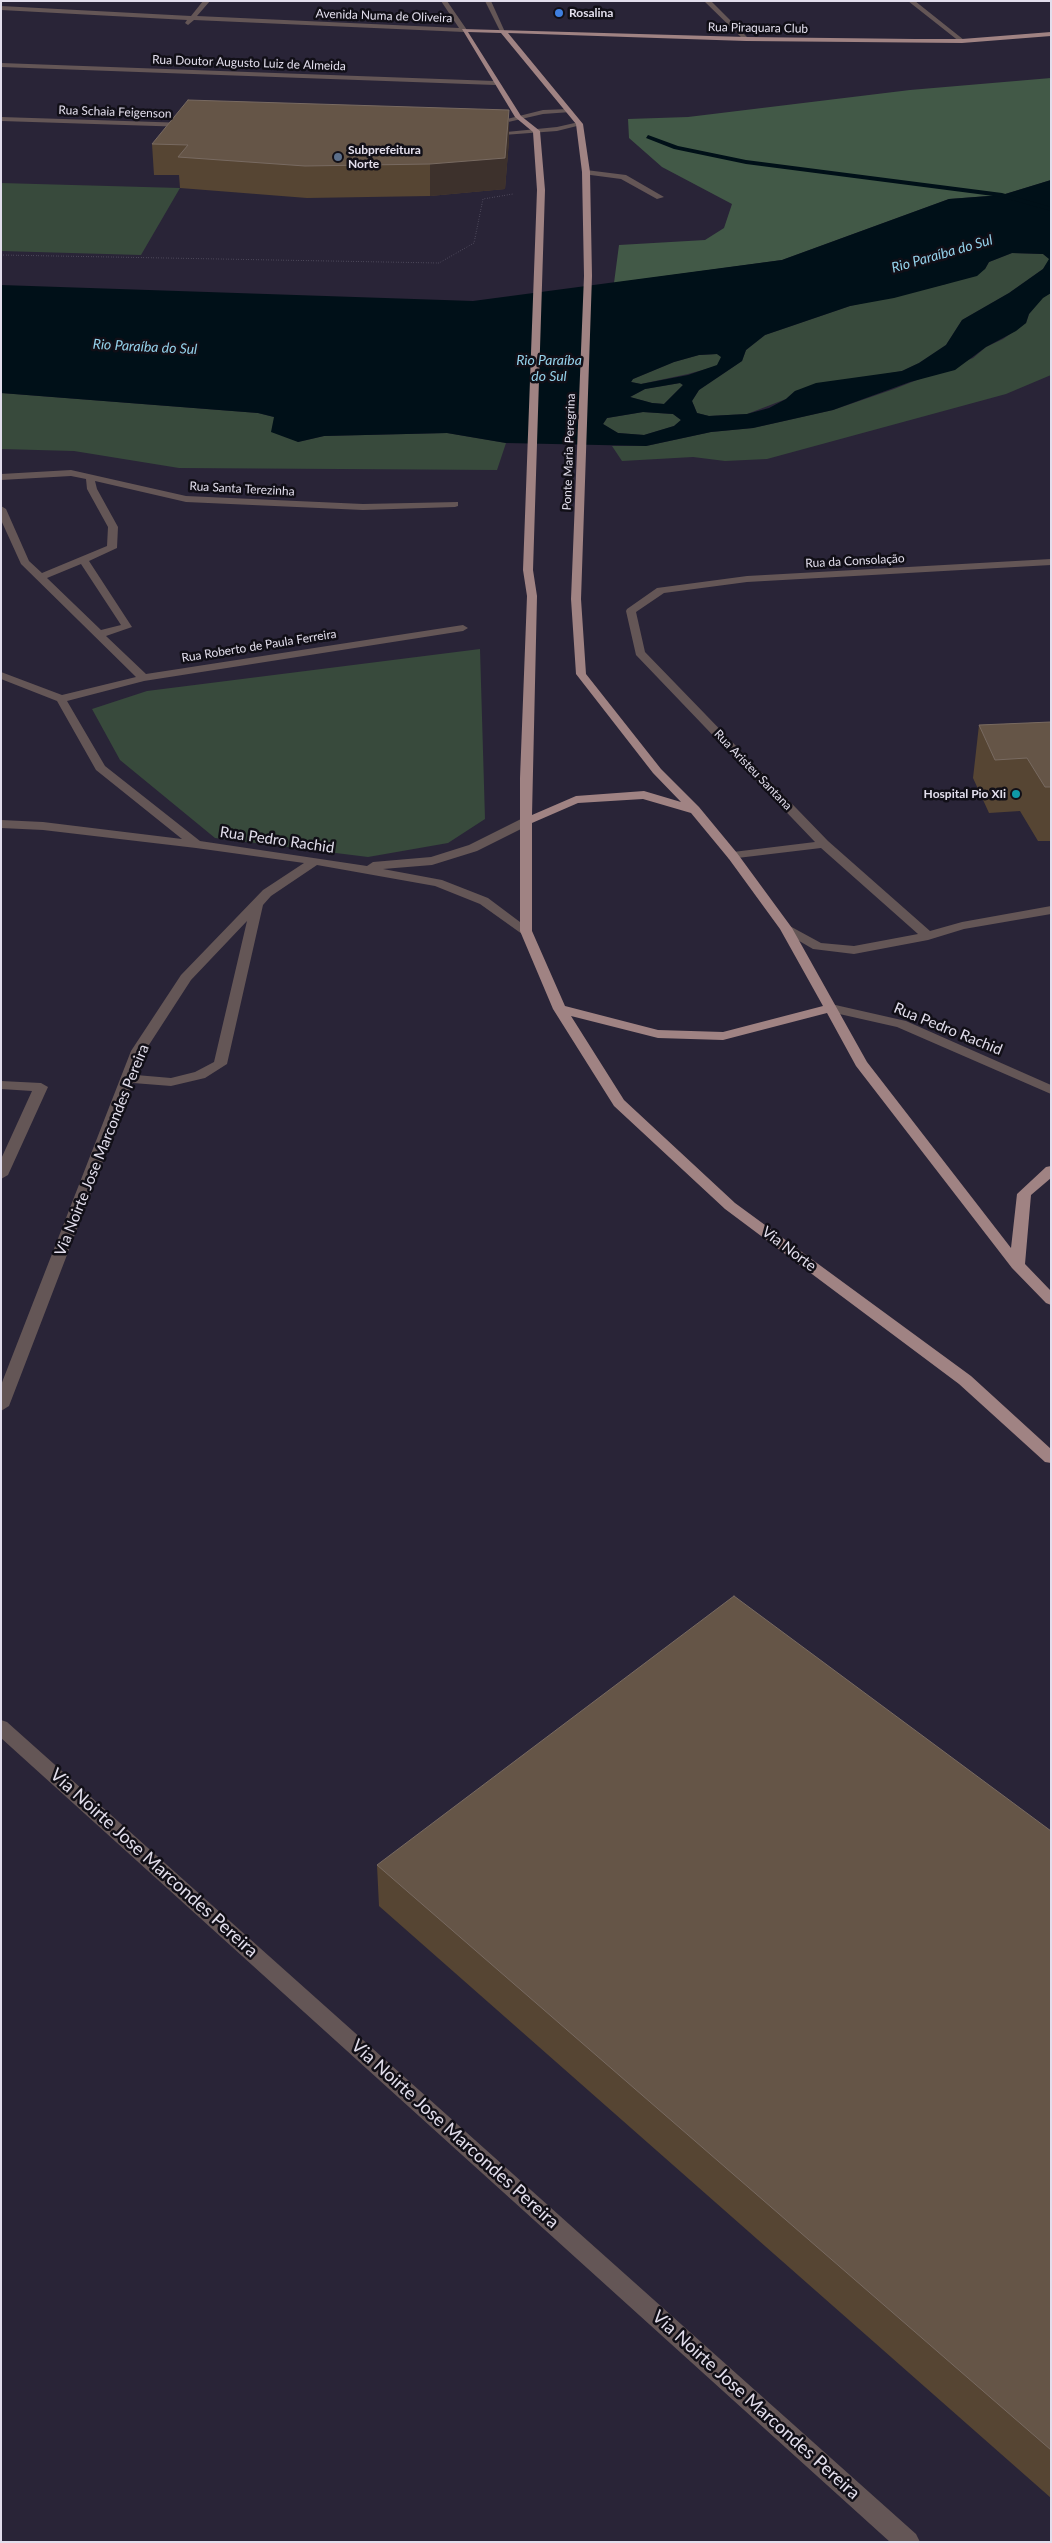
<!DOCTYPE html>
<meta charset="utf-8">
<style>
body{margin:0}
#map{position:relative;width:1052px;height:2543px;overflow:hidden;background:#292437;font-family:Lato,sans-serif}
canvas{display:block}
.frame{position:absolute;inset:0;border:2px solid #e2deec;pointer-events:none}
</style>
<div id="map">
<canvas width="1052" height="2543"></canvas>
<div class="frame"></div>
</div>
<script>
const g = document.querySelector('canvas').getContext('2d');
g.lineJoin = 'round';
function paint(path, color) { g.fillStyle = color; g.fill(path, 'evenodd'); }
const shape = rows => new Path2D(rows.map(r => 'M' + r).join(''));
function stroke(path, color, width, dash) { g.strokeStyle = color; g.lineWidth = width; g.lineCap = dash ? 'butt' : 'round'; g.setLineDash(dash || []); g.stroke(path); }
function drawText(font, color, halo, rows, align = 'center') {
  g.font = font + ' Lato,sans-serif'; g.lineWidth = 5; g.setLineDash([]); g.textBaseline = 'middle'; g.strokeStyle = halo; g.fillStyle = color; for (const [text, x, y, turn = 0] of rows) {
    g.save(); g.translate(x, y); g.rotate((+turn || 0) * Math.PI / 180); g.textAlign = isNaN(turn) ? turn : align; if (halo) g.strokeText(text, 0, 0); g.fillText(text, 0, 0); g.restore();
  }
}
const green = shape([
 [1,183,180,188,141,255,1,251],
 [1012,253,1043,254,1050,259,1043,269,1009,293,962,320,946,345,919,363,902,371,795,391,786,399,747,414,709,416,697,413,692,401,699,390,742,361,746,350,765,335,850,306,946,284,985,269,989,262],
 [1051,293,1051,375,1006,394,767,459,725,461,693,457,622,461,612,446,646,446,711,432,753,428,833,410,894,389,973,358,986,347,1003,339,1026,323,1029,314,1043,297],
 [717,354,722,357,717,366,688,374,641,384,631,382,633,379,674,362,699,355],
 [680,383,683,385,664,404,652,403,630,397,645,389],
 [1,393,258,413,274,417,298,442,324,436,447,433,506,443,497,470,179,468,74,451,1,449],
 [643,412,673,414,681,420,674,426,644,435,618,433,603,424,607,418],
 [480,649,485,819,448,843,368,857,215,838,120,760,92,709,147,691]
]);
const forest = shape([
 [1051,78,1051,180,1002,195,949,199,782,260,614,283,619,245,705,240,724,228,732,204,662,167,629,138,628,119,688,117,910,90]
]);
const water = shape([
 [1051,180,1051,293,1043,298,1029,314,1026,323,1016,331,986,347,955,370,910,382,833,410,753,428,711,432,646,446,506,443,447,433,324,436,298,442,271,432,274,417,258,413,1,393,1,285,473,301,782,260,949,199,1002,195],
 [1012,253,1043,254,1049,259,1043,269,1009,293,962,320,946,345,919,363,902,371,816,383,795,391,786,399,769,408,747,414,709,416,697,413,692,401,699,390,742,361,746,350,765,335,850,306,894,298,977,276,985,269,989,262],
 [717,354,721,357,717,365,688,375,641,384,631,382,633,379,674,362,699,355],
 [680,383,683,385,664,404,652,403,630,397,645,389],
 [643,412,673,414,681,420,674,426,644,435,618,433,603,424,607,418]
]);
const stream = shape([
 [648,135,678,146,746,160,1002,193,1051,207,1051,211,1001,197,746,164,674,149,646,138,648,135]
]);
const path = shape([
 [1,255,439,263,474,243,483,199,513,194]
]);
const minor = shape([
 [203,1,210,1,197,16,459,28,441,1,447,1,467,30,464,32,194,20,188,25,185,23,187,20,1,10,1,6,191,16,203,1],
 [485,1,491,1,505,32,500,31,485,1],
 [704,1,711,1,748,38,748,40,744,40,704,1],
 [908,1,915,1,964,40,964,42,960,42,908,1],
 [1,63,495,81,498,83,495,85,1,67,1,63],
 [569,109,571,112,543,114,491,126,487,124,543,110,569,109],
 [1,117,187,123,191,125,187,127,1,121,1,117],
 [579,122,581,125,557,131,490,136,486,134,557,127,579,122],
 [586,170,626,175,664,197,657,199,621,179,583,174,586,170],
 [71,470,186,496,363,504,458,502,458,506,455,507,363,510,186,502,95,481,97,489,118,527,117,548,89,561,132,627,106,636,146,674,463,625,468,628,463,631,144,681,67,701,105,766,200,841,367,866,373,862,431,857,469,845,523,818,531,818,531,824,477,851,432,865,383,869,442,880,488,898,532,931,526,935,522,934,480,904,435,886,317,865,271,896,263,905,227,1064,205,1078,171,1086,133,1083,9,1406,1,1411,1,1385,131,1051,181,975,263,890,304,863,196,848,43,830,1,828,1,820,43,822,182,839,96,770,57,701,1,679,1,672,62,695,136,677,21,564,1,520,1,506,6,509,29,561,42,573,107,546,108,527,87,489,86,479,71,476,1,480,1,474,71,470],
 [81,564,121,625,101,630,47,578,81,564],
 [247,921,214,1062,195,1072,171,1078,136,1075,145,1051,191,980,247,921],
 [1051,559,1051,565,747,582,664,593,636,612,645,652,828,841,930,931,962,922,1051,906,1051,914,964,929,928,940,854,954,813,949,782,931,780,928,786,924,821,943,854,946,918,934,821,848,729,859,727,856,733,852,815,842,636,655,626,611,627,609,657,588,747,576,1051,559],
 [831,1004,906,1021,1051,1085,1051,1094,897,1027,826,1011,824,1008,831,1004],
 [1,1081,41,1083,48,1087,8,1175,1,1179,1,1159,32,1091,1,1089,1,1081],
 [1,1720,7,1722,916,2534,920,2542,890,2542,1,1738,1,1720]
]);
const major = shape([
 [462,29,746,37,915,39,962,39,1051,32,1051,36,962,43,746,41,508,33,583,124,590,172,592,276,581,599,586,674,661,769,699,807,737,853,792,928,867,1062,1011,1248,1017,1194,1046,1167,1051,1166,1051,1178,1031,1195,1025,1264,1051,1291,1051,1305,1046,1303,1012,1268,856,1066,827,1013,723,1040,658,1038,571,1016,624,1100,735,1203,971,1376,1051,1449,1051,1463,1045,1462,959,1384,725,1209,614,1106,553,1009,520,931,520,778,527,596,523,570,537,190,533,132,515,117,462,29],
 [468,32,501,33,576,124,582,172,584,276,571,599,576,674,653,773,681,802,644,791,576,796,532,815,537,596,533,570,545,190,540,131,521,116,468,32],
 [643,799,691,813,729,859,780,929,823,1006,723,1032,658,1030,565,1006,532,931,532,823,578,803,643,799]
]);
const wall = shape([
 [509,110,509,140,505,189,430,196,307,198,180,188,179,175,154,175,152,144],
 [1051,722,1051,841,1038,841,1020,811,989,813,973,778,979,725],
 [1051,1831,1051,2498,379,1906,377,1865]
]);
const shadedWall = shape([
 [509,110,509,140,505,189,430,196,430,164]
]);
const building = shape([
 [188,100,509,110,505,158,430,164,305,166,178,157,188,145,152,144,188,100],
 [1051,722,1051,787,1045,787,1027,758,995,760,979,725,1051,722],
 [734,1596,1051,1831,1051,2450,377,1865,734,1596]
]);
const markers = [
 [559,13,5,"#3f7fe0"],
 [338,157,5,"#5c6f8a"],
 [1016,794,5,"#0f9aa8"]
];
const farPoinames = [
 ["Rosalina",569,13],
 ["Subprefeitura",348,150],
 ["Norte",348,164],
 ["Hospital Pio XIi",1006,794,"right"]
];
const farStreetnames = [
 ["Avenida Numa de Oliveira",384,16,2],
 ["Rua Piraquara Club",758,28,1],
 ["Rua Doutor Augusto Luiz de Almeida",249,63,2],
 ["Rua Schaia Feigenson",115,112,2],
 ["Ponte Maria Peregrina",569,452,-88],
 ["Rua Santa Terezinha",242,489,3],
 ["Rua da Consolação",855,561,-3],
 ["Rua Roberto de Paula Ferreira",259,646,-9],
 ["Rua Aristeu Santana",753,770,46]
];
const farWaternames = [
 ["Rio Paraíba do Sul",942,254,-16],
 ["Rio Paraíba do Sul",145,347,3],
 ["Rio Paraíba",549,360],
 ["do Sul",549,376]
];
const streetNames = [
 ["Rua Pedro Rachid",277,840,8],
 ["Rua Pedro Rachid",948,1029,22],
 ["Via Noirte Jose Marcondes Pereira",102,1150,-68],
 ["Via Norte",789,1249,37]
];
const nearStreetnames = [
 ["Via Noirte Jose Marcondes Pereira",154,1863,42],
 ["Via Noirte Jose Marcondes Pereira",455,2134,42],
 ["Via Noirte Jose Marcondes Pereira",756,2405,42]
];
paint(green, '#384a3c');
paint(forest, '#425947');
paint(water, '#001018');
paint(stream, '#001018');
stroke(path, '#716d7e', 1, [0.5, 2]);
paint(minor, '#645656');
paint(major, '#a08383');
paint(wall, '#564533');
paint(shadedWall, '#3d312c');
paint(building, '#655547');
stroke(building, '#786a61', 1);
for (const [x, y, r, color] of markers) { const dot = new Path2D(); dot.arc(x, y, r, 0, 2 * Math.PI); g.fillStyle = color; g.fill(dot); stroke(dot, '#110f17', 2); }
drawText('bold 12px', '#e2deec', '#110f17', farPoinames, 'left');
drawText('12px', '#e2deec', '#110f17', farStreetnames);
drawText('italic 14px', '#94d1ea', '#110f17', farWaternames);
drawText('15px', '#e2deec', '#110f17', streetNames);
drawText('18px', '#e2deec', '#110f17', nearStreetnames);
</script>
